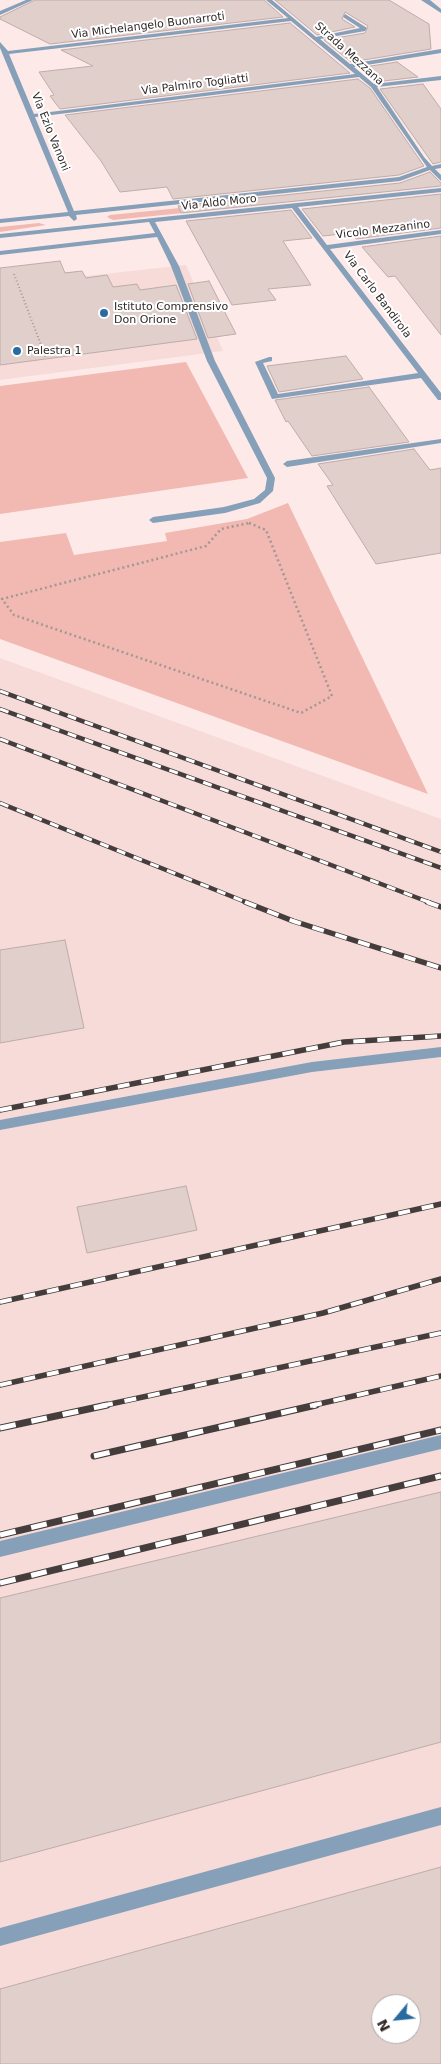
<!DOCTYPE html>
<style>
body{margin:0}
#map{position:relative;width:441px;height:2064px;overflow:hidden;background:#fdeae8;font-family:"DejaVu Sans",sans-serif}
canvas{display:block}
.north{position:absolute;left:371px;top:1994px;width:50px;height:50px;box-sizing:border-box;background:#fff;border:1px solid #aca9a9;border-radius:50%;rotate:242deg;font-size:14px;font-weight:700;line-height:20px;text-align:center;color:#302928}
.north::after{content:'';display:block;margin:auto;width:18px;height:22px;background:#296ba0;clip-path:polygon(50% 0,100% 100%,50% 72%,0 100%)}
</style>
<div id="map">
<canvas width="441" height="2064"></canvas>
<div class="north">N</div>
</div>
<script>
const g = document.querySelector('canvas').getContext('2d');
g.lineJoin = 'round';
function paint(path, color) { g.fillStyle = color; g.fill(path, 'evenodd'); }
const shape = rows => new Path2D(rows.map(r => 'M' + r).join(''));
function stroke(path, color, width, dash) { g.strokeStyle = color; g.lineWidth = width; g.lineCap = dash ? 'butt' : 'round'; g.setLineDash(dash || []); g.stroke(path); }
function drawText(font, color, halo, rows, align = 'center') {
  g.font = font + ' "DejaVu Sans",sans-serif'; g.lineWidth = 4; g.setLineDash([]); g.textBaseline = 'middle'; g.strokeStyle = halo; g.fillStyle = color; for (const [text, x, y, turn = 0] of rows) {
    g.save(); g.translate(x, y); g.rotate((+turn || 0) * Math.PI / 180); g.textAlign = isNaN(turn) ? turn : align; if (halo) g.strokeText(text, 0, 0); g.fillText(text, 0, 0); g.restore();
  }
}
const built = shape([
 [60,261,64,272,82,271,85,276,186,265,223,351,0,380,0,270],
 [0,658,441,819,441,2064,0,2064],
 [381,2004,411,2004,411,2034,381,2034]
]);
const green = shape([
 [210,205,213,210,113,220,107,217,110,215],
 [39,223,46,225,0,232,0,227],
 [186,362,248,478,0,514,0,386],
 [288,503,428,794,0,639,0,542,66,533,74,555,167,541,165,533,247,519]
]);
const building = shape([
 [35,0,264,0,283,17,50,44,0,19,0,17,35,0],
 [275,0,389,0,429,24,431,49,351,62,324,40,365,33,368,26,345,12,342,19,355,27,317,35,275,0],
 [290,23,350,73,60,109,50,96,54,95,39,72,93,66,61,50,290,23],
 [397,62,418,77,375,82,358,68,397,62],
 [358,79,370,88,424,166,399,175,173,199,167,187,120,192,101,161,65,115,358,79],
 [423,84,441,109,441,162,433,164,380,89,423,84],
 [430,172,441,183,441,186,181,213,178,206,400,183,430,172],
 [441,194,441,228,356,239,350,233,323,236,302,209,441,194],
 [291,210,312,238,283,241,311,285,268,289,276,300,232,305,186,221,291,210],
 [441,236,441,335,395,276,388,277,362,247,441,236],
 [60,261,65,273,82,271,86,278,107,275,113,287,137,284,140,290,176,285,197,339,0,365,0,268,60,261],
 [209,281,236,334,208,338,188,284,209,281],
 [346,356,363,379,279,392,267,366,346,356],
 [369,387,409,442,312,456,288,421,286,422,275,400,369,387],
 [414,449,430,470,441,468,441,553,376,564,327,486,333,485,318,464,414,449],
 [65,940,84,1028,0,1043,0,950,65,940],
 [186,1186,197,1230,87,1253,77,1207,186,1186],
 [441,1492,441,1742,0,1862,0,1598,441,1492],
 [441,1867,441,2064,0,2064,0,1989,441,1867],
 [381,2004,411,2004,411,2034,381,2034,381,2004]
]);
const pathFar1 = shape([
 [14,274,46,358]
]);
const path = shape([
 [249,523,266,530,332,696,301,713,14,615,2,599,206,546,221,529,249,523]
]);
const minor = shape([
 [26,0,33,0,0,15,0,11,26,0],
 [266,0,272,0,316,37,360,28,343,17,345,14,367,28,365,31,320,39,350,64,441,49,441,53,354,67,374,84,441,76,441,80,377,87,424,157,432,166,441,164,441,168,435,169,441,175,441,181,430,170,400,181,76,215,77,219,74,221,69,216,0,223,0,219,68,212,0,48,0,42,8,51,288,18,266,0],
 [291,21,355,74,34,114,9,54,291,21],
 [359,77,371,87,427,167,399,177,74,211,35,117,359,77],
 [421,0,430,0,441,9,441,13,421,0],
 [441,188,441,192,298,207,327,245,441,230,441,234,330,249,441,393,441,400,438,400,421,378,272,399,255,362,269,357,272,357,272,361,263,363,278,394,418,373,292,208,155,222,179,266,215,361,275,478,273,491,260,503,225,513,153,523,149,520,153,517,224,507,254,499,265,490,267,478,207,361,171,266,157,237,0,255,0,251,155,233,149,222,0,238,0,234,441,188],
 [441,439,441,443,287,467,283,464,287,461,441,439],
 [441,1047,441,1057,312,1072,0,1130,0,1120,312,1062,441,1047],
 [441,1435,441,1449,0,1557,0,1541,441,1435],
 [441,1807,441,1825,0,1946,0,1928,441,1807]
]);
const railFar2 = shape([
 [0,691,441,852],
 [0,709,441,868],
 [0,739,431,903],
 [0,803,248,903]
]);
const railFar1 = shape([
 [245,902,293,921,441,968],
 [427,902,441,907],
 [0,1110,344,1042,441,1036],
 [0,1302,441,1204],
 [0,1385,323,1313,441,1279],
 [101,1406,441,1333],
 [310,1406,441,1376]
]);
const rail = shape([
 [0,1428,107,1405],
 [94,1456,316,1405],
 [0,1535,441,1430],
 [0,1583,441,1476]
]);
const markers = [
 [104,313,5,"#296ba0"],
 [17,351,5,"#296ba0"]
];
const farStreetnames = [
 ["Via Michelangelo Buonarroti",148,26,-7],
 ["Strada Mezzana",349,54,42],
 ["Via Palmiro Togliatti",195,85,-7],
 ["Via Ezio Vanoni",50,132,68],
 ["Via Aldo Moro",219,203,-6],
 ["Vicolo Mezzanino",383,230,-7],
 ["Via Carlo Bandirola",377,295,53]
];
const farPoinames = [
 ["Istituto Comprensivo",114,307],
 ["Don Orione",114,320],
 ["Palestra 1",27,351]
];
paint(built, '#f7dbd8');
paint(green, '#f1b9b2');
paint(building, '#e1cfcc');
stroke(building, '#beacaa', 1);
stroke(pathFar1, '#a49695', 2, [1, 2.5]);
stroke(path, '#a49695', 2.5, [2, 3]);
paint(minor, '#86a0b9');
stroke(railFar2, '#453d3b', 4.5);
stroke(railFar1, '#453d3b', 5.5);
stroke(rail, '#453d3b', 7);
stroke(railFar2, '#fff', 3, [9]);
stroke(railFar1, '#fff', 4, [12]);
stroke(rail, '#fff', 5, [16]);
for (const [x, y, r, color] of markers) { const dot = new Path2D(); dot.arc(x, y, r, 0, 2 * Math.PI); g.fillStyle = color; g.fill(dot); stroke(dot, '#fff', 2); }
drawText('11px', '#302928', '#fff', farStreetnames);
drawText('11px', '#302928', '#fff', farPoinames, 'left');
</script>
